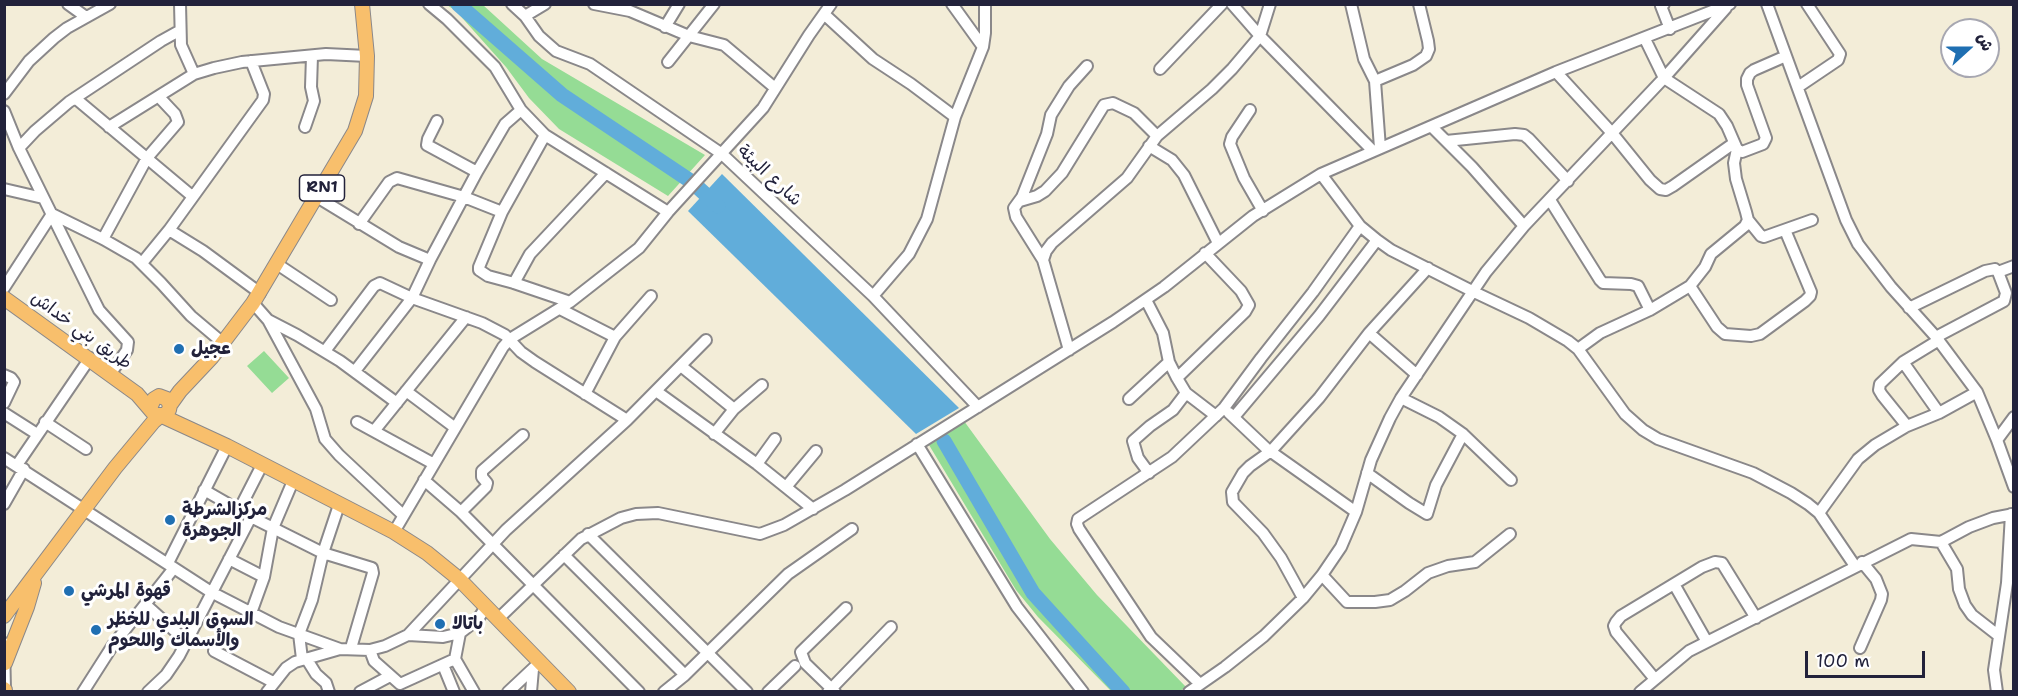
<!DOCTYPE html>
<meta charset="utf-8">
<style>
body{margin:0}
#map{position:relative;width:2018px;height:696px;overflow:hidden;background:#f3edd8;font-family:"Shantell Sans","Playpen Sans Arabic",sans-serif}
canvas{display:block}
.frame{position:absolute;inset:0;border:6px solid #22223b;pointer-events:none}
.north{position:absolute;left:1940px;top:18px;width:60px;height:60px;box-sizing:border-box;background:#fff;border:2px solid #a7a7b1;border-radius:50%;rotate:69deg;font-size:16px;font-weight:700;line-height:24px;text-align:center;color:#22223b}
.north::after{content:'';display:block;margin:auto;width:21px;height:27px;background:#1f6fb2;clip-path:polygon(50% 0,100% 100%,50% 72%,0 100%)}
.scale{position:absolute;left:1805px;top:651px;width:120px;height:27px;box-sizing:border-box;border:3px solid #22223b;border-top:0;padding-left:8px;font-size:18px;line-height:21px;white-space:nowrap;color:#22223b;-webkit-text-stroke:4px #fff;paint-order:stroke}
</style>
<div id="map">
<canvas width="2018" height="696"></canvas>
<div class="frame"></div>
<div class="north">ش</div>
<div class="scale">100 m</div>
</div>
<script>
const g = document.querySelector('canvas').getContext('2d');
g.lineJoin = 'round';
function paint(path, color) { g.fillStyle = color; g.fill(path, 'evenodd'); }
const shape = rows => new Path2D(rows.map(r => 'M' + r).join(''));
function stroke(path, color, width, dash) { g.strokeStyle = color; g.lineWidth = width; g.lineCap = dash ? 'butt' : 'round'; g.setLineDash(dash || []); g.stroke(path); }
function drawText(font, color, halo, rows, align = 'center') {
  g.font = font + ' "Shantell Sans","Playpen Sans Arabic",sans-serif'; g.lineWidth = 6; g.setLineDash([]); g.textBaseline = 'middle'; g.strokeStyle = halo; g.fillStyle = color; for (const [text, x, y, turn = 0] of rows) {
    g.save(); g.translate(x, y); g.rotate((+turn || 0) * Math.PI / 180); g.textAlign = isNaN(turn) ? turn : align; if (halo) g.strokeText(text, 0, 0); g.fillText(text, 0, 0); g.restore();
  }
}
const green = shape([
 [447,5,483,5,542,59,705,155,668,196,559,129,529,98,506,67,456,11],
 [264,351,289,378,272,393,247,366],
 [964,421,1050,539,1097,595,1186,687,1180,691,1111,691,1038,617,1016,590,929,445]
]);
const water = shape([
 [722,174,959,408,916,434,688,211]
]);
const river = shape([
 [458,4,562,95,692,182,718,206],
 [944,441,1033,593,1123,692]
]);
const minor = shape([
 [68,4,86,17],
 [180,4,181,45,194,74],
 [429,4,447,19,495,67,521,110,545,135,668,212],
 [512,4,525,16,539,36,556,51,590,64,722,154,873,296,978,407],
 [594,4,630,11,689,36,724,45,775,88],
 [952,4,983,47],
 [1232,4,1260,36,1373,151],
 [1351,4,1364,59,1375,81,1380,148],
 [1664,4,1661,6,1670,29],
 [1767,4,1846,220,1858,244,1891,287,1936,337,1977,392,1997,440,2014,487],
 [824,14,873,59,911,84,955,117],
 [525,16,545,4],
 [665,27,679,4],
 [1645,39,1664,78,1719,114,1727,126,1737,149,1742,152,1763,144,1766,138,1747,85,1747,79,1750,73,1754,70,1786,56],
 [668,62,714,4],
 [1160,69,1222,4],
 [1556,72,1612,133,1650,180,1660,189,1666,190,1673,186,1734,143],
 [1375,81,1413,65,1426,56,1429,49,1428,41,1419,4],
 [1798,87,1838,60,1840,54,1807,4],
 [4,94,29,61,54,38,67,28,110,4],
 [75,98,192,196],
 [1250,110,1232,137,1230,144,1244,178,1263,211],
 [4,111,19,148,91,294,99,310,128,342,127,350,111,373],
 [437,121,428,139,427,145,477,172],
 [109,127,194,74,214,68,242,62,326,54,367,56],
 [305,127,314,101,311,87,312,56],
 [1432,127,1472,167,1524,226],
 [545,135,502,212,479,267,479,270,488,276,514,283,570,302],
 [1446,141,1515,134,1524,135,1529,139,1568,181],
 [1149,146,1172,160,1184,175,1218,243],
 [19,148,35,131,69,102,161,41,179,31],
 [1321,174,1360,226,1377,240,1391,250,1474,292,1529,318,1568,341,1578,349,1625,414,1643,430,1658,439,1753,473,1791,493,1808,504,1819,513,1855,566],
 [4,189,43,198],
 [317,197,399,247,430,260],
 [1550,200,1600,280,1603,283,1631,284,1638,286,1650,310],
 [1020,201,1037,196,1045,191,1062,173,1104,105,1113,103,1134,113,1157,136],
 [1748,220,1761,236,1764,237,1812,220],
 [359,224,389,182,397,178,464,197,502,212],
 [169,230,203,251,260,293],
 [103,239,147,158,178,122,175,114,159,97],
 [1043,260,1016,217,1014,208,1022,197,1047,134,1051,115,1069,86,1087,66],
 [142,263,169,230,263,100,264,94,251,61],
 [277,264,331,300],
 [514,283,530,254,606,173],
 [1690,286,1717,327,1725,334,1751,336,1760,334,1805,301,1810,296,1811,292,1785,230],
 [4,288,52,214,103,239,136,258,161,283,191,316,223,343],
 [873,296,909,254,927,219,955,117,983,47,985,33,985,4],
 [1146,300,1163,333,1169,362,1177,378,1186,393,1216,416],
 [253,303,268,320,316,409,325,439,339,455,403,515],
 [1909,308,1985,271,1995,269,1998,272,2014,266],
 [560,309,615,337],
 [268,320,297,335,340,361,397,403],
 [1369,333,1417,375],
 [1936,337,2004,301,2006,293,1998,272],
 [1578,349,1600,333,1650,310,1690,286,1705,267,1711,254,1745,226,1748,220,1746,212,1736,179,1734,163,1737,149],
 [1069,350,1043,260,1046,251,1052,243,1127,178,1157,136,1212,89,1232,69,1260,36,1270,4],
 [325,351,374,286,380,283,412,298,482,323,505,335,521,352,535,362,627,420],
 [1903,362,1939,413],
 [681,366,734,409],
 [355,371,412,298,430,260,477,172,505,124,521,110],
 [4,375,11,378,14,382,4,403],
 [1177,378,1245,312,1249,305,1241,291,1205,253],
 [406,391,454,427],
 [656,391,757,464,813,509],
 [585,394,615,337,651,296],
 [1401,398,1439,417,1463,434,1511,480],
 [1129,399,1169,362],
 [4,413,37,434],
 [1229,413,1267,449,1356,512],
 [1234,417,1319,316,1377,240],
 [45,422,86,449],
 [357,422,434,464],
 [1907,426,1882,395,1879,390,1880,384,1903,362,1939,340],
 [374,431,466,317],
 [714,434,734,409,762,385],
 [1997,440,2014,417],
 [917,444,1017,607,1083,692],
 [4,458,211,592,279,627,340,649],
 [757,464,775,439],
 [17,465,90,358],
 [1149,473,1138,458,1133,441,1150,426,1173,410,1186,393],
 [1367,473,1409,503,1427,514,1436,485,1463,434],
 [424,480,461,512,639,692],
 [786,487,816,451],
 [204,490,251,517,323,553,372,568,373,573,351,648],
 [4,504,24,469],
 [239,510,262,465],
 [461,512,486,487,487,483,482,477,482,471,523,435],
 [1819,513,1858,459,1875,445,1907,426,1939,413,1977,392],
 [394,532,503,347,510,339,570,302,639,248,668,212,763,108,809,35,831,4],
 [588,534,747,692],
 [1941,542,1957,569,1959,589,1965,605,1972,615,1999,636],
 [564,555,685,675],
 [229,559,264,577],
 [168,563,227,446],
 [1322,575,1347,602,1375,602,1390,600,1405,591,1428,573,1448,566,1475,562,1510,534],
 [1674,584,1707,642],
 [1303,598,1281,558,1263,533,1233,502,1232,492,1243,473,1250,466,1271,451,1319,398,1369,333,1428,268],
 [146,605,186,641],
 [251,613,264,577,273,528,293,481],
 [498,619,581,539,621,518,636,514,658,513,760,534,784,525,845,490,1113,322,1164,287,1253,216,1321,174,1556,72,1730,4],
 [460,633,455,659,474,692],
 [408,635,443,637,460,633,478,619,486,607],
 [4,643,5,690],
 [1860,648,1881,600,1882,594,1876,579,1862,562],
 [370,650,374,661,400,684,455,659],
 [214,651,273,682],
 [306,658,316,674,326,683,329,692],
 [302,659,299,634,312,600,323,553,339,505],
 [443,665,454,692],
 [1654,678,1616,632,1614,626,1616,622,1621,616,1702,567,1715,562,1722,563,1756,618],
 [1200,684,1151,637,1079,529,1077,524,1078,519,1172,457,1224,408,1261,358,1313,292,1360,226],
 [83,692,113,645,174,568],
 [148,692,166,675,179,656,251,517],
 [267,692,286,668,295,662,340,649,370,650,385,646,408,635,506,530,627,420,706,340],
 [360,692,390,676],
 [508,692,540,662],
 [531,692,533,669],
 [664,692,685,675,788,574,852,529],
 [768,692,795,666],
 [828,692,891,627],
 [835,692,805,663,801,652,846,608],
 [1189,692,1225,667,1264,636,1303,598,1322,575,1341,547,1356,512,1371,460,1390,418,1401,398,1486,272,1524,226,1664,78,1726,8],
 [1640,692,1689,651,1911,539,1941,542,1969,527,1993,518,2014,514],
 [1997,692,1994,670,2007,583,2011,514]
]);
const major = shape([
 [4,298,137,394,155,415,165,415,169,410,170,405,167,399,159,396,154,399,150,408],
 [170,405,180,391,212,357,253,303,355,131,366,96,367,56,362,4],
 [162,416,227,446,394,532,427,553,459,579,569,692],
 [4,616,115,468,154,421,160,416],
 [5,663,27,607,34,583],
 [4,689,5,690]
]);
const markers = [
 [179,349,6,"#1f6fb2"],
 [170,520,6,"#1f6fb2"],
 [69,591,6,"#1f6fb2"],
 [440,624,6,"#1f6fb2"],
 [96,630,6,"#1f6fb2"]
];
const shields = [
 [322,188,45]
];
const shieldNames = [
 ["RN1",322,188]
];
const streetNames = [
 ["شارع البيئة",769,176,43],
 ["طريق بني خداش",81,331,36]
];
const poiNames = [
 ["عجيل",191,349],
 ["مركزالشرطة",182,510],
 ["الجوهرة",182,531],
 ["قهوة المرشي",81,591],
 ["السوق البلدي للخظر",108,620],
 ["والأسماك واللحوم",108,641],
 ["باتالا",452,624]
];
paint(green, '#95dc95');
paint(water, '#61adda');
stroke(river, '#61adda', 15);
stroke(minor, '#8a888a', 14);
stroke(major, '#8a888a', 16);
stroke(minor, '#fff', 10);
stroke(major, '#f8bf6c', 14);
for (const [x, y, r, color] of markers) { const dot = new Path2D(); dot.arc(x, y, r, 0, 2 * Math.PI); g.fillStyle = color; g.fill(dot); stroke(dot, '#fff', 2); }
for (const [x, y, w] of shields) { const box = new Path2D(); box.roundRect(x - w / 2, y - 13, w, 26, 4.5); g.fillStyle = '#fff'; g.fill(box); stroke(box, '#22223b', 1.5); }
drawText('bold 16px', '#22223b', null, shieldNames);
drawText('18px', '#22223b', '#fff', streetNames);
drawText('bold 18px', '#22223b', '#fff', poiNames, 'left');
</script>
